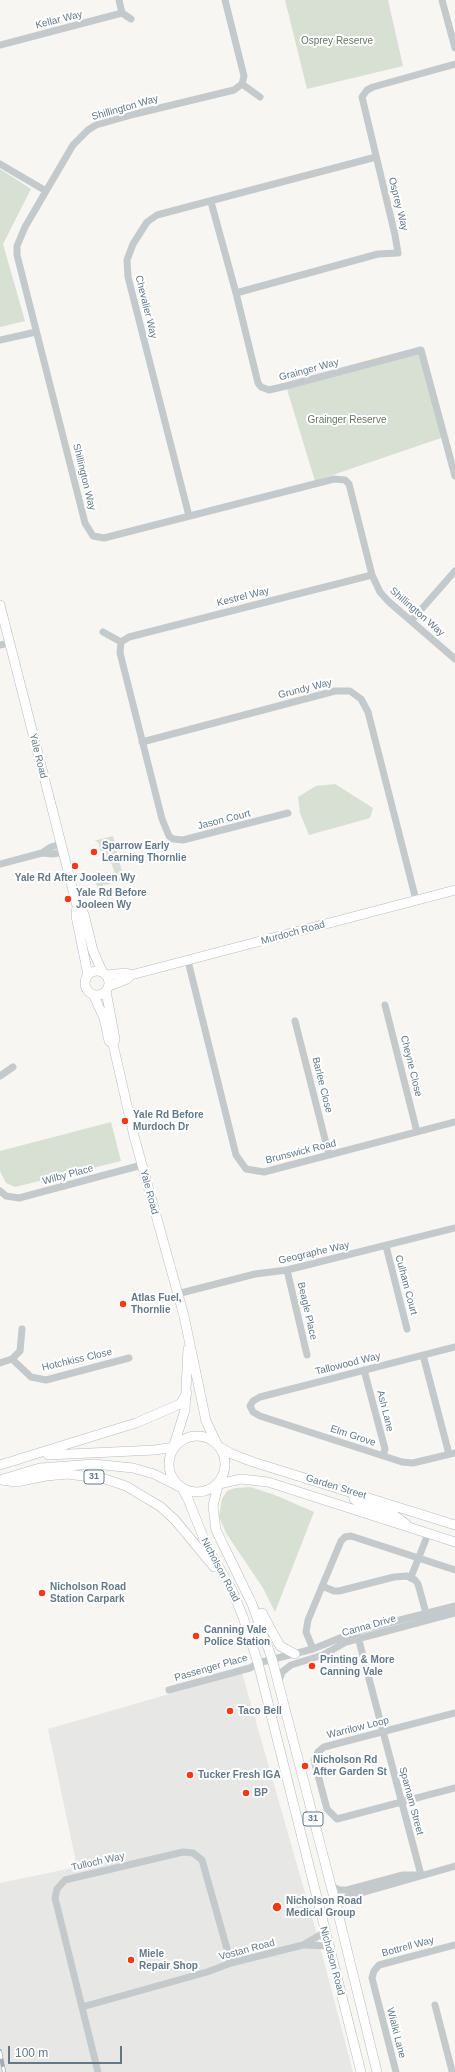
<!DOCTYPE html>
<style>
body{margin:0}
#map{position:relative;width:455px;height:2072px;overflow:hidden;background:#f7f6f3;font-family:Arial,sans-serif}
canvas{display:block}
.scale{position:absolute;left:8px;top:2046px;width:114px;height:18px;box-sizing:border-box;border:2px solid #627987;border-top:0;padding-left:5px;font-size:12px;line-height:14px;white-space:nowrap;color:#627987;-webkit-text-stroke:3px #fff;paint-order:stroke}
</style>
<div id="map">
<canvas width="455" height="2072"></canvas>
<div class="scale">100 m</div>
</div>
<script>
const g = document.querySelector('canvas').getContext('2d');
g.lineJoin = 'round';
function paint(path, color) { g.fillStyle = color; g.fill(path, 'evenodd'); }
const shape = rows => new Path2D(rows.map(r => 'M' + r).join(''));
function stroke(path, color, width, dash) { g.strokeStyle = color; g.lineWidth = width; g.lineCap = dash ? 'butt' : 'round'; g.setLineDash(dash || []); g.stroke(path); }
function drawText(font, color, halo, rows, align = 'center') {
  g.font = font + ' Arial,sans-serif'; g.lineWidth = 4; g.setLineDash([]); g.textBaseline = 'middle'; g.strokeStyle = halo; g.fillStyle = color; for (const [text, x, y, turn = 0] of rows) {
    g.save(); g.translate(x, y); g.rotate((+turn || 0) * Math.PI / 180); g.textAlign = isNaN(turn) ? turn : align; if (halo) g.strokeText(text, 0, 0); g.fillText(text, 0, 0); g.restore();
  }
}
const built = shape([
 [242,1673,316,1931,353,2072,0,2072,0,1883,77,1867,48,1729]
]);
const green = shape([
 [285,0,388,0,403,66,307,89],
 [0,169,31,189,3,244,25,321,0,327],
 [421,350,444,437,315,481,286,386],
 [335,784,373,808,370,818,309,835,300,813,298,797,316,786],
 [113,836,124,880,97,887,95,879,115,873,110,860,103,860,98,842,94,841],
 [111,1122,121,1161,15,1187,6,1183,0,1171,0,1151],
 [250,1487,275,1495,314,1512,275,1612,263,1588,226,1533,219,1516,222,1499,227,1491,235,1488]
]);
const minor = shape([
 [119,0,122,13,131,19],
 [225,0,244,76,242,84,234,90,135,114,96,125,88,130,73,145,25,227,17,246,17,255,85,523,93,536,104,538,334,479,345,480,349,484,372,575,380,592,388,601,455,659],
 [442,0,455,48],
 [0,45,122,13],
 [242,84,260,97],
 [0,164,46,191],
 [211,202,236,293,258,383,261,387,269,390,286,386,421,350,455,476],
 [236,293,378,254,398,253,395,235,362,97,367,90,373,87,455,64],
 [0,340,36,332],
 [189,516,128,277,127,260,133,244,147,222,157,215,376,157],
 [411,621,455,571],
 [103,632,121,642],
 [0,645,9,643],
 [142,742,335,691,350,691,361,699,368,712,416,900],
 [288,813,183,840,173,839,169,836,162,819,120,653,121,642,129,637,372,575],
 [42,853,53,854,63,852],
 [0,864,42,853,51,847,61,844],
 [188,961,236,1155,246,1169,264,1172,455,1122],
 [385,1005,417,1132],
 [295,1021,329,1155],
 [0,1076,13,1067],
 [0,1191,6,1196,19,1198,142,1165],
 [386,1246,407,1329],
 [287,1270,307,1355],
 [177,1294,255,1274,287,1270,455,1228],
 [455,1347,260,1397,253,1401,250,1406,253,1412,260,1416,402,1462,413,1463,455,1453],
 [423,1355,449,1454],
 [12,1359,31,1377,46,1380,129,1358],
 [0,1363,12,1359,20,1351,22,1329],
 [364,1370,385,1449,383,1456],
 [411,1577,428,1534],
 [322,1586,334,1591,339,1591,394,1577,407,1576,415,1580,418,1584,426,1613],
 [358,1637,421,1875],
 [313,1649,306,1632,308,1620,341,1541,345,1537,351,1536,455,1570],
 [278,1683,282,1672,291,1665,323,1655,346,1642,455,1613],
 [169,1690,250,1668,258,1663,313,1649,357,1631,455,1606],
 [455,1713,324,1747,318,1752,314,1760,327,1809,337,1819,455,1788],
 [331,1886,339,1890,347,1890,403,1875,421,1875],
 [336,1905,347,1897,455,1866],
 [305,1945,328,1946],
 [435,2005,452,2071],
 [82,2007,207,1972,231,1963,303,1945,325,1932],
 [98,2072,55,1898,57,1889,65,1880,183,1852,193,1853,202,1860,231,1963],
 [396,2072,372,1978,374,1971,379,1965,455,1945]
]);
const major = shape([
 [0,605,77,906,76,916,88,975],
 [77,906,84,914,93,951,102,971],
 '85 983a12 12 0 1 1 24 0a12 12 0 1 1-24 0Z',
 [107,975,126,973,131,975,455,890],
 [109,986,127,979,131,975],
 [106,991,115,1039,113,1044,134,1136,184,1316,206,1421,217,1444],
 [93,994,104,1018,109,1041,113,1044],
 '169 1464a28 28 0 1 1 56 0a28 28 0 1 1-56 0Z',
 [174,1445,185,1410,188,1349],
 [218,1446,232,1454,253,1462,455,1525],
 [48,1455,155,1450,174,1447],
 [19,1459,136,1423,180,1404,187,1393],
 [0,1465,23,1458],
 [3,1479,40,1468,94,1464,133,1468,154,1474,180,1487],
 [1,1480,16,1482,46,1476,68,1474,105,1479,126,1486,161,1507,175,1520,214,1567],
 [219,1484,241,1479,268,1482,455,1542],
 [218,1485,213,1506,216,1530,252,1604,272,1659,336,1905,377,2072],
 [182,1488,188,1499,208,1549,232,1590,243,1617,258,1663,361,2072],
 [353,1493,354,1499,359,1503,394,1515,406,1524],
 [262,1613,280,1646,295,1654]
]);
const rail = shape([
 [0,2051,4,2072]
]);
const markers = [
 [94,852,4,"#f43915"],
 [75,866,4,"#f43915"],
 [68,899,4,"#f43915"],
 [125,1121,4,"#f43915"],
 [123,1304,4,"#f43915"],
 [42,1593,4,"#f43915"],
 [196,1636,4,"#f43915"],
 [312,1666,4,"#f43915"],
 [230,1711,4,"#f43915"],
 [305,1766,4,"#f43915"],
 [190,1775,4,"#f43915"],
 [246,1793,4,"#f43915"],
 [277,1907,5,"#f43915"],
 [131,1960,4,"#f43915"]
];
const shields = [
 [94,1477,20],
 [313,1819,20]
];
const shieldNames = [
 ["31",94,1477],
 ["31",313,1819]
];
const streetNames = [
 ["Kellar Way",59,20,-14],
 ["Shillington Way",125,108,-16],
 ["Osprey Way",398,204,76],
 ["Chevalier Way",146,307,76],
 ["Grainger Way",309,370,-15],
 ["Shillington Way",84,477,76],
 ["Kestrel Way",243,597,-14],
 ["Shillington Way",417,612,41],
 ["Grundy Way",305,689,-14],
 ["Yale Road",38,756,76],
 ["Jason Court",224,820,-14],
 ["Murdoch Road",293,933,-15],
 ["Cheyne Close",411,1066,76],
 ["Barlee Close",322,1085,76],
 ["Brunswick Road",301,1152,-14],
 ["Wilby Place",68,1175,-15],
 ["Yale Road",149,1192,75],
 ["Geographe Way",314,1253,-13],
 ["Culham Court",406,1285,75],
 ["Beagle Place",307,1311,77],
 ["Hotchkiss Close",77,1360,-13],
 ["Tallowood Way",348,1364,-14],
 ["Ash Lane",385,1411,76],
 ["Elm Grove",353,1436,18],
 ["Garden Street",336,1487,17],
 ["Nicholson Road",220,1570,62],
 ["Canna Drive",369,1626,-16],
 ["Passenger Place",211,1668,-16],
 ["Warrilow Loop",358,1728,-14],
 ["Sparnam Street",411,1801,75],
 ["Tulloch Way",98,1862,-13],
 ["Bottrell Way",408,1947,-15],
 ["Vostan Road",247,1950,-15],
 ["Nicholson Road",332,1961,75],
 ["Wialki Lane",396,2033,76]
];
const parkNames = [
 ["Osprey Reserve",337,41],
 ["Grainger Reserve",347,420]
];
const poiNames = [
 ["Sparrow Early",102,846],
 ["Learning Thornlie",102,858],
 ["Yale Rd After Jooleen Wy",75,878,"center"],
 ["Yale Rd Before",76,893],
 ["Jooleen Wy",76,905],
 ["Yale Rd Before",133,1115],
 ["Murdoch Dr",133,1127],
 ["Atlas Fuel,",131,1298],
 ["Thornlie",131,1310],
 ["Nicholson Road",50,1587],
 ["Station Carpark",50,1599],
 ["Canning Vale",204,1630],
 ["Police Station",204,1642],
 ["Printing & More",320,1660],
 ["Canning Vale",320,1672],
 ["Taco Bell",238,1711],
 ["Nicholson Rd",313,1760],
 ["After Garden St",313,1772],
 ["Tucker Fresh IGA",198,1775],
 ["BP",254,1793],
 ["Nicholson Road",286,1901],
 ["Medical Group",286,1913],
 ["Miele",139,1954],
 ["Repair Shop",139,1966]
];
paint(built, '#e7e8e6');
paint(green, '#d8dfd3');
stroke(major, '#b6bcbf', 10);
stroke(minor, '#c4c9cc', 7);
stroke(major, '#fff', 9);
stroke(rail, '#a3acb1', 4);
stroke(rail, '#fff', 2.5, [8]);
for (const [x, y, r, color] of markers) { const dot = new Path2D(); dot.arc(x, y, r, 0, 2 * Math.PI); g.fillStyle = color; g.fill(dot); stroke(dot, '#fff', 1.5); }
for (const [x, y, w] of shields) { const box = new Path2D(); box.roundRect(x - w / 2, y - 7, w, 14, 3); g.fillStyle = '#fff'; g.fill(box); stroke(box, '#627987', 1); }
drawText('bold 9px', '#627987', null, shieldNames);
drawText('10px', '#627987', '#fff', streetNames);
drawText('10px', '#65785e', '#fff', parkNames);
drawText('bold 10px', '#627987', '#fff', poiNames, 'left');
</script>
